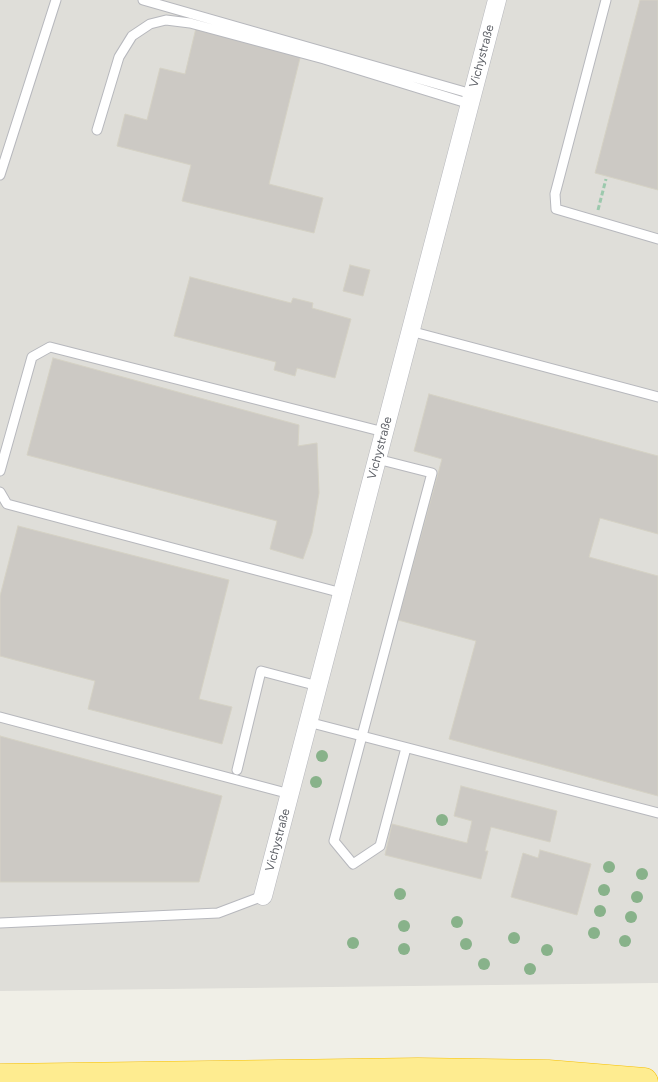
<!DOCTYPE html>
<meta charset="utf-8">
<style>
body{margin:0}
canvas{display:block;background:#f0efe7}
</style>
<canvas width="658" height="1082"></canvas>
<script>
const g = document.querySelector('canvas').getContext('2d');
g.lineJoin = 'round';
function paint(path, color) { g.fillStyle = color; g.fill(path, 'evenodd'); }
const shape = rows => new Path2D(rows.map(r => 'M' + r).join(''));
function stroke(path, color, width, dash) { g.strokeStyle = color; g.lineWidth = width; g.lineCap = dash ? 'butt' : 'round'; g.setLineDash(dash || []); g.stroke(path); }
function drawText(font, color, halo, rows, align = 'center') {
  g.font = font + ' Figtree,sans-serif'; g.lineWidth = 4; g.setLineDash([]); g.textBaseline = 'middle'; g.strokeStyle = halo; g.fillStyle = color; for (const [text, x, y, turn = 0] of rows) {
    g.save(); g.translate(x, y); g.rotate((+turn || 0) * Math.PI / 180); g.textAlign = isNaN(turn) ? turn : align; if (halo) g.strokeText(text, 0, 0); g.fillText(text, 0, 0); g.restore();
  }
}
const industrial = shape([
 [0,0,658,0,658,983,0,991]
]);
const building = shape([
 [640,0,658,0,658,190,595,173,640,0],
 [196,28,301,54,269,184,323,198,314,233,182,201,191,165,117,146,125,114,147,120,160,68,185,74,196,28],
 [350,265,370,270,363,296,343,291,350,265],
 [190,277,291,303,293,298,313,303,312,308,351,319,335,378,297,368,295,376,274,370,276,362,174,336,190,277],
 [53,358,299,425,298,446,317,443,319,493,312,533,303,559,270,549,277,521,27,455,53,358],
 [429,394,658,456,658,534,600,518,589,557,658,576,658,796,449,739,476,641,398,620,442,459,414,451,429,394],
 [18,526,229,580,199,699,232,707,222,744,88,709,95,681,0,656,0,596,18,526],
 [0,736,222,796,199,882,0,882,0,736],
 [461,786,557,811,550,842,491,827,485,851,488,851,481,879,385,855,392,824,467,843,472,821,454,816,461,786],
 [540,850,591,864,577,915,511,897,523,853,538,858,540,850]
]);
const path = shape([
 [598,210,606,179]
]);
const lane = shape([
 [143,0,472,94],
 [606,0,555,194,556,209,658,239],
 [97,130,119,57,132,36,150,24,166,20,190,23,324,59,470,104],
 [0,175,56,0],
 [410,331,658,397],
 [377,459,432,473,334,841,353,864,380,846,406,748],
 [0,471,32,357,50,347,384,432],
 [0,492,7,504,342,593],
 [0,717,290,794],
 [308,722,658,813],
 [237,770,261,671,318,686],
 [0,923,218,913,263,896]
]);
const street = shape([
 [263,896,497,0]
]);
const highway = shape([
 [0,1078,418,1072,548,1074,644,1082]
]);
const trees = [
 [322,756],
 [316,782],
 [442,820],
 [609,867],
 [642,874],
 [604,890],
 [400,894],
 [637,897],
 [600,911],
 [631,917],
 [457,922],
 [404,926],
 [594,933],
 [514,938],
 [625,941],
 [353,943],
 [466,944],
 [404,949],
 [547,950],
 [484,964],
 [530,969]
];
const streetNames = [
 ["Vichystraße",482,56,-75],
 ["Vichystraße",380,448,-75],
 ["Vichystraße",278,840,-75]
];
paint(industrial, '#dfded9');
paint(building, '#ccc9c4');
stroke(building, '#d5d2c5', 1);
stroke(lane, '#b7b8bd', 11);
stroke(street, '#b7b8bd', 19);
stroke(highway, '#f7c000', 29);
stroke(path, '#9cc9ad', 3, [5, 2.5]);
stroke(lane, '#fff', 9);
stroke(street, '#fff', 18);
stroke(highway, '#feec90', 28);
g.fillStyle = '#88b28a';
for (const [x, y] of trees) { g.beginPath(); g.arc(x, y, 6, 0, 2 * Math.PI); g.fill(); }
drawText('12px', '#5e6167', '#fff', streetNames);
</script>
